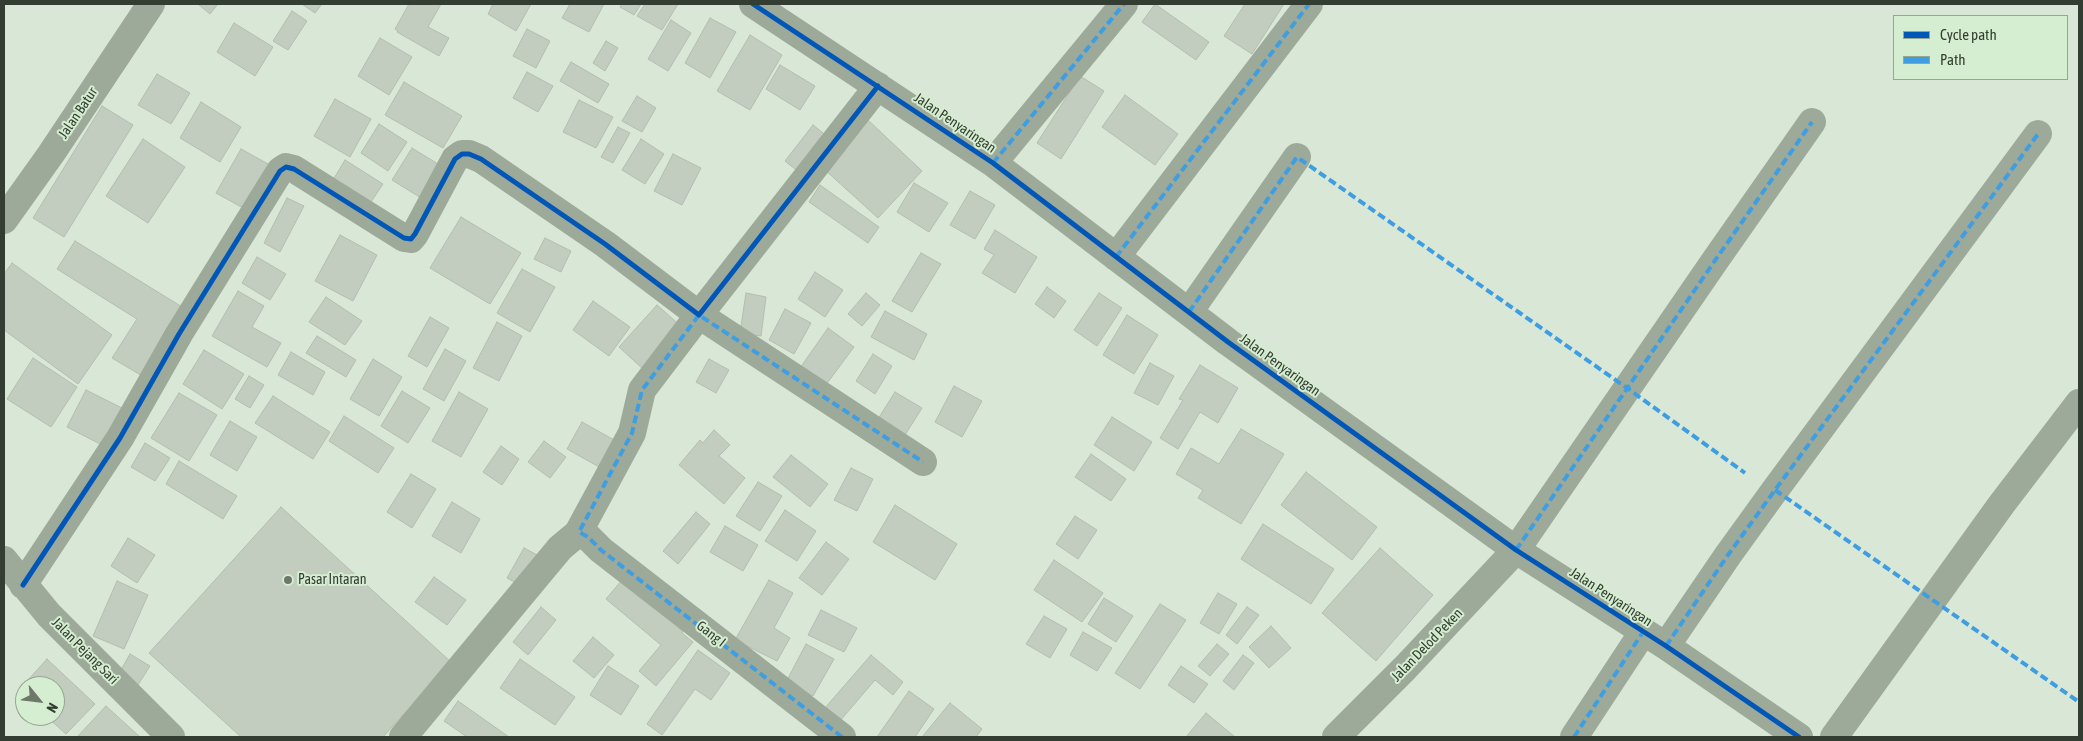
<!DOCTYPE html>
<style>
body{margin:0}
#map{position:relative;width:2083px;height:741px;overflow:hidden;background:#d9e7d6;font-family:"Asap Condensed",sans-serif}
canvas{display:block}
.frame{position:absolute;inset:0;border:5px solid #333d31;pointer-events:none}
.legend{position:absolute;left:1893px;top:15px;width:175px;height:65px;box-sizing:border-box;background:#d5edd0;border:1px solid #94a790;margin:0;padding:6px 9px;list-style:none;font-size:15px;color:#333d31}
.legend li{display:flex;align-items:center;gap:10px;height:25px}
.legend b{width:25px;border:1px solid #94a790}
.north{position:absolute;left:15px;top:676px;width:50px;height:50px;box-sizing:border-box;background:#d5edd0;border:1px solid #94a790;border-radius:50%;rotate:119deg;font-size:14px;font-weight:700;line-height:20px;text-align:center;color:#333d31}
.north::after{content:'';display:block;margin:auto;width:18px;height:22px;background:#6d786b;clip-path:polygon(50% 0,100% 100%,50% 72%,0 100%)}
</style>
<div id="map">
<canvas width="2083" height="741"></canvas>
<div class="frame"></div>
<ul class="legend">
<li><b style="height:6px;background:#0057b8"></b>Cycle path</li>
<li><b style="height:6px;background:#3e9ee1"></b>Path</li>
</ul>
<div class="north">N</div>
</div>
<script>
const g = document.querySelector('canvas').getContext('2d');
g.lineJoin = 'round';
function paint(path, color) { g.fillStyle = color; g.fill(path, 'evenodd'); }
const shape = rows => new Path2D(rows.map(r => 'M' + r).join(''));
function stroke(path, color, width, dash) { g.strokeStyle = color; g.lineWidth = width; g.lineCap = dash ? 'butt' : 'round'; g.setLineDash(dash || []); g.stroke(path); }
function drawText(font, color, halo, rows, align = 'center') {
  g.font = font + ' "Asap Condensed",sans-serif'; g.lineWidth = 4; g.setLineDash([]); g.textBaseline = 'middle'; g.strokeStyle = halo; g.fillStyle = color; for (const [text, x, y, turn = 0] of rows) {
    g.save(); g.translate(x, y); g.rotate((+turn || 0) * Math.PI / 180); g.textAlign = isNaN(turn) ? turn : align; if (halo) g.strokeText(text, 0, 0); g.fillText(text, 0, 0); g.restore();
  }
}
const building = shape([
 [198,4,218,4,210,14,198,4],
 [302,4,322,4,315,13,302,4],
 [409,4,441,4,428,27,449,38,439,56,397,32,398,31,395,29,409,4],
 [493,4,531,4,516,31,488,14,493,4],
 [570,4,604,4,589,32,562,18,570,4],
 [622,4,641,4,634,15,620,7,622,4],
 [645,4,678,4,662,30,637,16,645,4],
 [1155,4,1209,42,1196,60,1142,22,1155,4],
 [1245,4,1284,4,1252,54,1224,36,1245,4],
 [292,11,307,21,288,50,273,41,292,11],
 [710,18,736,32,710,78,685,63,710,18],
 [671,20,691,33,668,71,648,59,671,20],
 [234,23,273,47,255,76,217,52,234,23],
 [527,29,550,41,536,68,513,56,527,29],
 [750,35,782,55,750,110,717,91,750,35],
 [380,38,412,57,389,95,358,76,380,38],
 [606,41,618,48,605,71,593,63,606,41],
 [571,62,609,84,598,103,560,81,571,62],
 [780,65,815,86,800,110,766,89,780,65],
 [527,72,553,86,538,112,513,98,527,72],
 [157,74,190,93,171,124,138,105,157,74],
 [1080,76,1104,91,1061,159,1037,143,1080,76],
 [404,82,462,116,443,148,385,115,404,82],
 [1125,95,1178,134,1155,165,1102,127,1125,95],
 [637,96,656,108,642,132,622,121,637,96],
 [335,99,371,119,350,157,314,136,335,99],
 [579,100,613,117,596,148,563,132,579,100],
 [201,102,241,127,220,162,180,138,201,102],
 [102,106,133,125,64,237,33,218,102,106],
 [868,120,922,171,878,218,824,169,868,120],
 [379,124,407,142,388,171,361,153,379,124],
 [813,125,828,137,800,173,785,161,813,125],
 [618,127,630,133,613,163,601,157,618,127],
 [143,139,185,167,148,223,106,196,143,139],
 [641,139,664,154,645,184,622,170,641,139],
 [412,148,446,169,426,201,392,180,412,148],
 [241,149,270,165,245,209,216,193,241,149],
 [673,154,701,168,682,205,654,191,673,154],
 [345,160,383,184,367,208,330,185,345,160],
 [914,183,948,203,929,232,897,212,914,183],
 [820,185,879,227,868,243,809,202,820,185],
 [970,191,995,205,975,239,950,225,970,191],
 [287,198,304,206,280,252,264,243,287,198],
 [461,217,521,253,490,304,430,268,461,217],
 [995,230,1037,257,1015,293,982,273,994,255,984,249,995,230],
 [340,235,377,255,353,301,315,281,340,235],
 [545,238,571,251,561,272,534,259,545,238],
 [75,241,187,310,144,377,112,358,137,319,57,269,75,241],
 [921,253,941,264,912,312,892,301,921,253],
 [257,257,286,274,270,300,242,283,257,257],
 [12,263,112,335,78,384,4,330,4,274,12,263],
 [522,269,555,287,530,332,497,313,522,269],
 [815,272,843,290,825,317,798,299,815,272],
 [1047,287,1066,301,1054,318,1035,304,1047,287],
 [238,291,264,306,252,327,281,343,267,367,212,336,238,291],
 [746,293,766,297,761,336,740,333,746,293],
 [866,293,880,305,862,326,848,314,866,293],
 [1099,293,1122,308,1097,346,1074,330,1099,293],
 [326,297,362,321,345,345,309,322,326,297],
 [593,301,630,327,609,356,573,330,593,301],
 [657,305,682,327,644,370,619,347,657,305],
 [785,309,811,323,794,354,769,340,785,309],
 [885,311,927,334,914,360,871,337,885,311],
 [1127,315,1158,335,1134,374,1103,355,1127,315],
 [430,317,449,328,427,367,408,356,430,317],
 [497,322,522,336,499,381,473,368,497,322],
 [828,328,854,347,825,386,800,368,828,328],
 [317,336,356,360,346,377,306,353,317,336],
 [445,349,466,361,444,401,423,389,445,349],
 [204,350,244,374,222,409,183,384,204,350],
 [291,352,325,372,313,395,278,375,291,352],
 [873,354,892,366,875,394,856,381,873,354],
 [33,358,77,387,51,427,7,399,33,358],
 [373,359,402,377,379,416,350,399,373,359],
 [709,359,729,370,716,393,696,382,709,359],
 [1150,363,1174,376,1158,405,1134,393,1150,363],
 [1200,365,1238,388,1218,423,1200,412,1178,449,1160,438,1183,400,1179,399,1200,365],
 [249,376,264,385,250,408,235,399,249,376],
 [954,386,982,401,962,437,935,422,954,386],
 [86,390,122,408,102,445,67,427,86,390],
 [402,391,430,408,408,443,381,426,402,391],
 [459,392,488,409,461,457,432,441,459,392],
 [895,392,922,408,905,435,878,419,895,392],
 [179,393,217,415,189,461,151,438,179,393],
 [273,396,330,432,313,459,255,423,273,396],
 [344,416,394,448,378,473,329,441,344,416],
 [1112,417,1152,442,1134,471,1094,445,1112,417],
 [230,421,257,437,237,471,210,455,230,421],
 [582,422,616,441,601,468,567,449,582,422],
 [1241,429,1284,454,1241,524,1198,498,1203,490,1176,474,1191,448,1219,464,1241,429],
 [714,430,730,445,719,456,745,478,724,504,679,465,700,440,703,443,714,430],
 [544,441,566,457,550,478,528,462,544,441],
 [145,443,170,458,155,481,131,467,145,443],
 [501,446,519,459,502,485,483,472,501,446],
 [1091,454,1126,479,1111,501,1075,477,1091,454],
 [791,455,828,484,810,507,773,477,791,455],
 [179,461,237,496,223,519,166,484,179,461],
 [851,468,873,479,857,511,834,500,851,468],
 [1306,472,1377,527,1352,560,1281,505,1306,472],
 [411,474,436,489,412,528,387,512,411,474],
 [758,482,782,496,760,531,736,516,758,482],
 [452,502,480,519,461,553,432,536,452,502],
 [895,505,957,544,935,580,873,542,895,505],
 [281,507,451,662,383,737,241,737,149,653,281,507],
 [785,510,816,531,797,561,765,541,785,510],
 [696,512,710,524,678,564,663,551,696,512],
 [1075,516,1097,530,1078,559,1056,544,1075,516],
 [1263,524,1334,569,1311,604,1241,559,1263,524],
 [725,526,758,545,743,571,710,552,725,526],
 [128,538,155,555,137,583,111,566,128,538],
 [826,542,849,559,822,595,799,578,826,542],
 [524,548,543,558,527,589,507,578,524,548],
 [1380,548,1433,595,1376,661,1322,613,1380,548],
 [1054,560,1103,593,1082,622,1034,590,1054,560],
 [434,577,466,600,447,625,415,602,434,577],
 [622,580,683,631,682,633,693,642,656,686,639,671,661,645,606,599,622,580],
 [769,580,793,593,774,628,790,638,777,661,735,640,769,580],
 [117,581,148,595,124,649,93,636,117,581],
 [1218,593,1237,604,1219,634,1200,623,1218,593],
 [1104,598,1133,616,1116,642,1088,624,1104,598],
 [1160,604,1186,620,1140,689,1115,673,1160,604],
 [541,607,556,620,528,655,513,642,541,607],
 [1247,607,1259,615,1237,644,1226,635,1247,607],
 [821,610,857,628,844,652,808,635,821,610],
 [1044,616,1067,629,1050,658,1026,644,1044,616],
 [1271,626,1291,648,1269,668,1249,647,1271,626],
 [1083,632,1112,648,1097,671,1070,655,1083,632],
 [593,637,614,655,594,678,573,661,593,637],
 [806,644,834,659,813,696,786,682,806,644],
 [1217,644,1229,654,1210,676,1198,666,1217,644],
 [698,650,730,673,711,700,695,689,662,735,647,724,698,650],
 [130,654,150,666,136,688,117,677,130,654],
 [871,655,903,682,893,695,875,680,839,722,824,709,871,655],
 [1243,655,1254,663,1234,690,1223,681,1243,655],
 [47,659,95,704,66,734,46,716,55,716,55,686,25,686,25,696,19,690,47,659],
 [520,659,575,697,555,725,500,688,520,659],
 [608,666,639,686,621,715,590,695,608,666],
 [1181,666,1208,684,1194,703,1168,685,1181,666],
 [909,691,934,709,915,737,877,737,909,691],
 [458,701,509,737,467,737,444,721,458,701],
 [950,703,982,729,976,737,922,737,950,703],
 [106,706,140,737,77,737,106,706],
 [1206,713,1235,737,1186,737,1206,713]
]);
const street = shape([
 [753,4,993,163,1228,342,1516,550,1666,646,1799,737],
 [993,163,1124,4],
 [4,220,51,154,151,4],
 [1116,257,1309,4],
 [1189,312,1297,157],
 [579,532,588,537,601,550,842,737],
 [4,560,49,615,171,737],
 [23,585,120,438,179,334,280,171,286,167,294,169,404,238,411,239,415,234,455,159,462,154,469,154,481,159,605,244,699,315,878,86],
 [1666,646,1728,555,1775,490,2038,134],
 [403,737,560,548,578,533,632,433,642,390,699,315,923,462],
 [1336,737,1405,668,1516,550,1714,262,1812,122],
 [1574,737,1643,632],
 [1834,737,2001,505,2079,403]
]);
const quiet = shape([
 [993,163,1124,4],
 [1116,257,1309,4],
 [1189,312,1297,157,1627,388,1745,473],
 [1775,490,2079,702],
 [1516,550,1714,262,1812,122],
 [1666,646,1728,555,1775,490,2038,134],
 [842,737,601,550,588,537,579,532,632,433,642,390,699,315,923,462],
 [1574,737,1643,632]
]);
const cycleway = shape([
 [753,4,993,163,1228,342,1516,550,1666,646,1799,737],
 [23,585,120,438,179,334,280,171,286,167,294,169,404,238,411,239,415,234,455,159,462,154,469,154,481,159,605,244,699,315,878,86]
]);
const markers = [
 [288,580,5,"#6d786b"]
];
const streetNames = [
 ["Jalan Batur",78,113,-56],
 ["Jalan Penyaringan",955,123,34],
 ["Jalan Penyaringan",1280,365,36],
 ["Jalan Penyaringan",1611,597,33],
 ["Gang I",711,634,38],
 ["Jalan Delod Peken",1427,645,-46],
 ["Jalan Pejang Sari",85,651,45]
];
const poiNames = [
 ["Pasar Intaran",298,580]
];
paint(building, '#c2cdbf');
stroke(building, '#b2bdb0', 1);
stroke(street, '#9daa9a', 28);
stroke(quiet, '#3e9ee1', 4, [8, 4]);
stroke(cycleway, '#0057b8', 5);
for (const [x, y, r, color] of markers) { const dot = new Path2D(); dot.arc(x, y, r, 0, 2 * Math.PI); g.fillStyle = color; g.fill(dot); stroke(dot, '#d5edd0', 2); }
drawText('14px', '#333d31', '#d5edd0', streetNames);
drawText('14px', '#333d31', '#d5edd0', poiNames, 'left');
</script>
